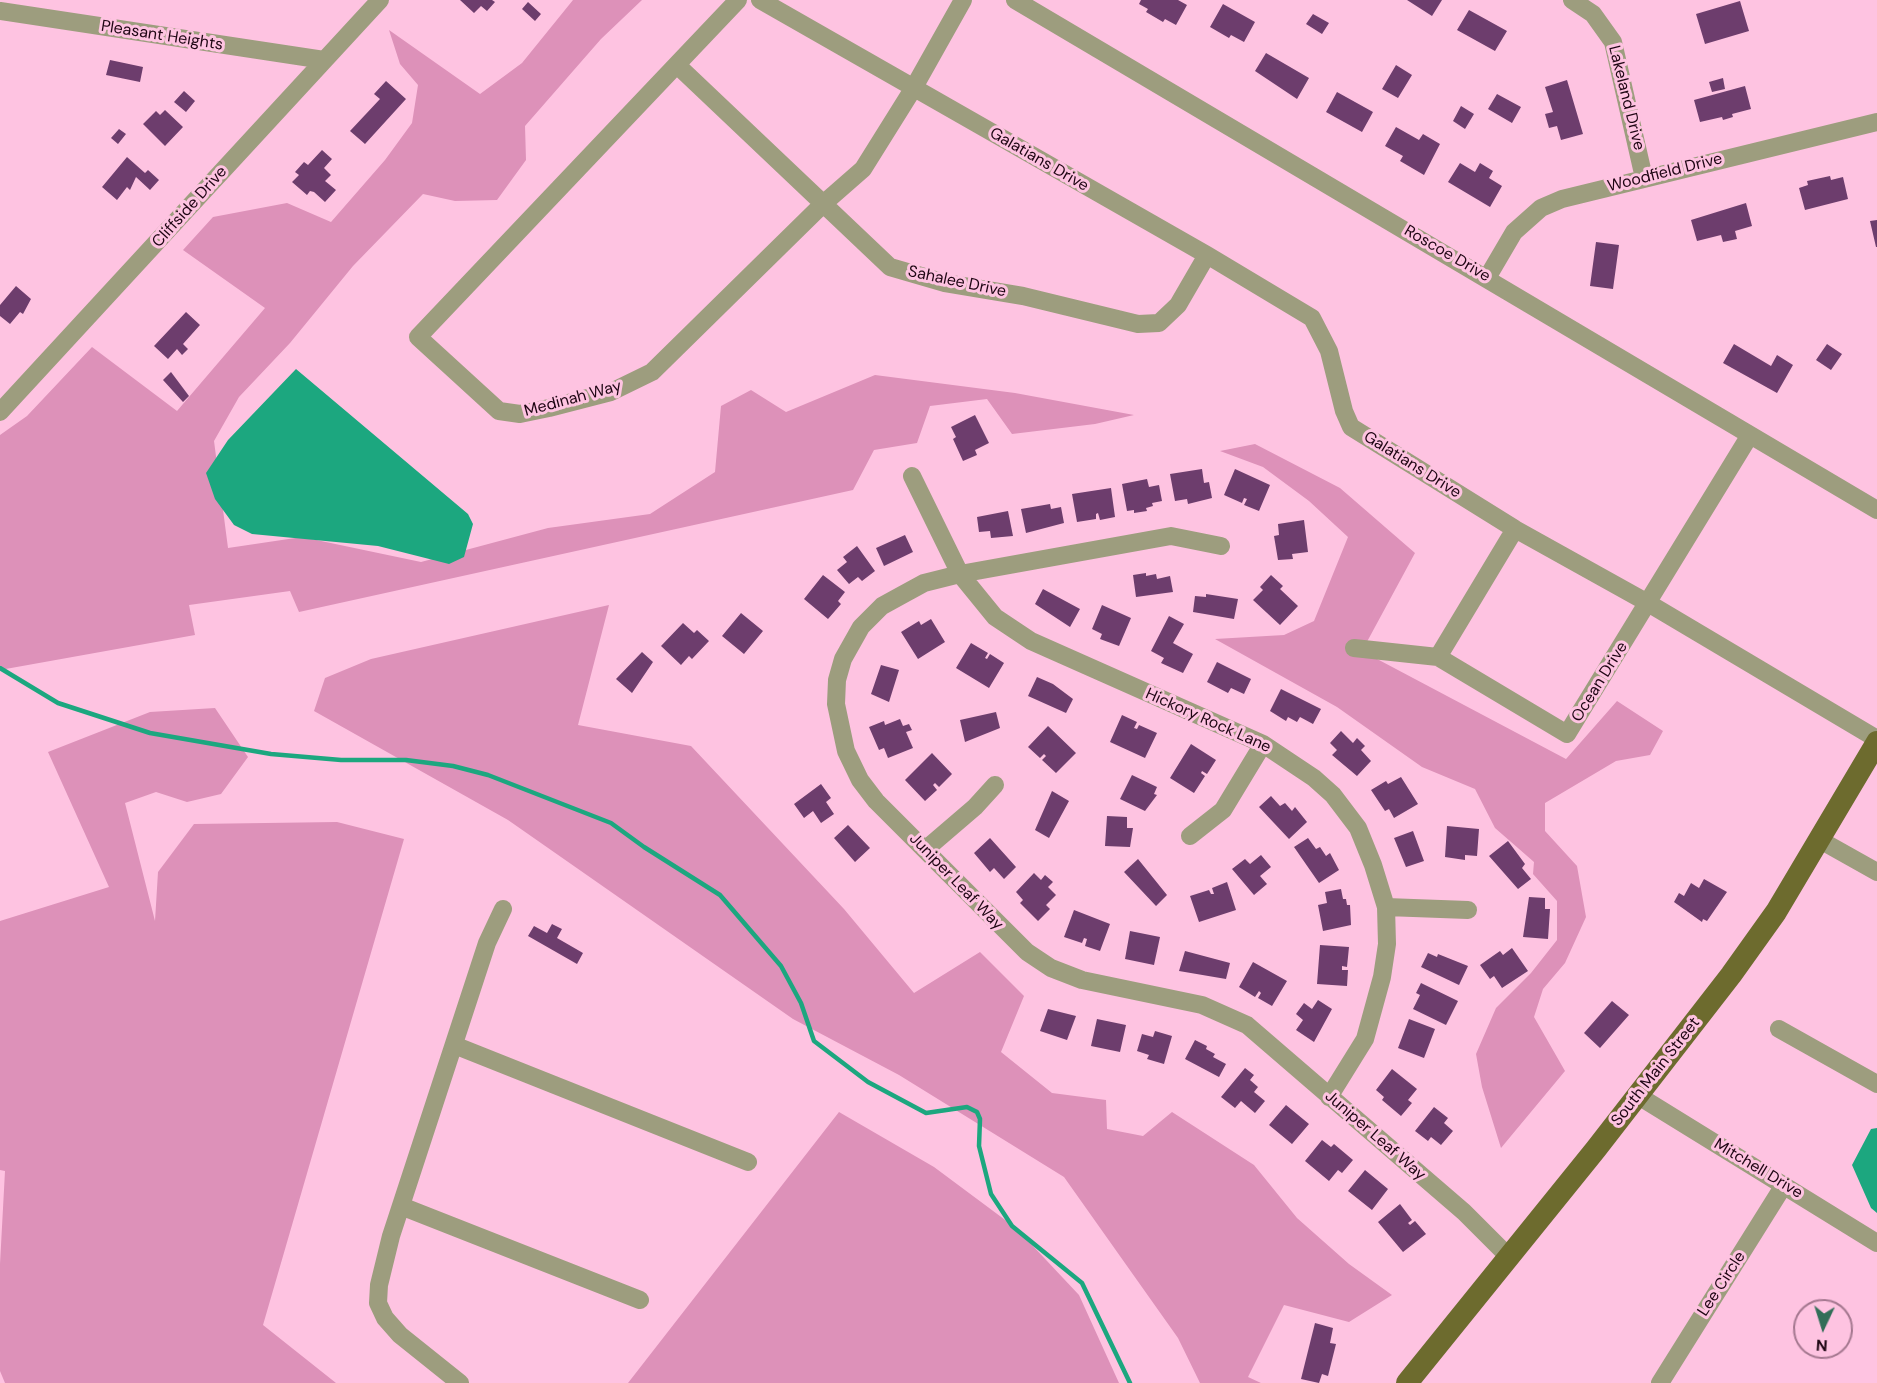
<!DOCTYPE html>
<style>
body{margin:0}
#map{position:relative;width:1877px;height:1383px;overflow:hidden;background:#fec3e1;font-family:"DM Sans",sans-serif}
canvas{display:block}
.north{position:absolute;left:1793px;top:1299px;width:60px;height:60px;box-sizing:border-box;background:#fec3e1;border:2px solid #a4778f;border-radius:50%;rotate:184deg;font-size:16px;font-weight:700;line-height:24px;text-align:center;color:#1e0513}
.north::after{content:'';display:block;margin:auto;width:21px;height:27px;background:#326e58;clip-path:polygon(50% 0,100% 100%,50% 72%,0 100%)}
</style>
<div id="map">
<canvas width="1877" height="1383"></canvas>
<div class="north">N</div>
</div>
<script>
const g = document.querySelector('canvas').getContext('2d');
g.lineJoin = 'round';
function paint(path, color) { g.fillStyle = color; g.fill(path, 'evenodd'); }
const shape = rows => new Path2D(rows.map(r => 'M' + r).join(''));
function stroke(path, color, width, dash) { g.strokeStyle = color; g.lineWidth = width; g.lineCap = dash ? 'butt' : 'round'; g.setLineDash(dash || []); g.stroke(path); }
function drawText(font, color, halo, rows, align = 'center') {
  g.font = font + ' "DM Sans",sans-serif'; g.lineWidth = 6; g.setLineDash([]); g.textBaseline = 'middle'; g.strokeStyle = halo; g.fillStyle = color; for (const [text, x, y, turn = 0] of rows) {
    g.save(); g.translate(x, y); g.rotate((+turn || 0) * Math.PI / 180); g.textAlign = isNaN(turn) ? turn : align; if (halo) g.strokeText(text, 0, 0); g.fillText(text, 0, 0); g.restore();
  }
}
const green = shape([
 [573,0,642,0,601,39,525,126,526,160,497,200,455,201,423,194,353,266,290,343,239,397,214,441,228,548,302,537,421,562,548,528,650,514,715,472,721,406,751,390,786,412,875,375,1015,393,1134,415,1095,424,1012,434,987,399,930,406,917,443,874,450,853,490,299,612,290,591,189,605,195,635,0,670,0,435,27,416,92,347,177,411,265,308,183,250,213,217,287,203,331,222,385,160,412,123,418,85,400,64,389,30,480,94,522,63],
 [1255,444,1340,488,1415,553,1362,651,1566,759,1617,701,1663,731,1650,755,1616,761,1545,803,1545,831,1577,866,1586,917,1565,963,1543,989,1534,1017,1565,1071,1501,1148,1482,1087,1476,1054,1496,1008,1531,973,1557,940,1557,901,1533,874,1534,862,1495,828,1475,789,1422,767,1337,707,1215,639,1284,635,1314,621,1348,537,1309,501,1263,467,1220,451],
 [609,605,578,725,691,746,844,909,914,993,980,952,1024,996,1001,1052,1052,1093,1106,1100,1107,1129,1143,1136,1172,1112,1254,1165,1297,1218,1349,1264,1392,1295,1349,1322,1284,1305,1248,1377,1261,1383,1200,1383,1178,1338,1064,1177,899,1075,793,1019,508,820,314,711,325,678,371,659],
 [215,708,248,757,221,794,187,802,156,792,125,803,155,921,158,872,194,824,337,822,404,839,263,1325,336,1383,5,1383,0,1371,0,1264,5,1171,0,1170,0,921,109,887,48,752,150,712],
 [839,1112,934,1167,1016,1228,1079,1295,1119,1383,628,1383]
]);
const water = shape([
 [296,369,468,514,473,524,464,557,449,564,378,546,252,534,234,525,215,499,206,473,228,440],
 [1877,1128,1877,1213,1871,1208,1852,1165,1871,1129]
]);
const stream = shape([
 [0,668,58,703,150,733,271,754,341,760,406,760,453,766,488,775,611,823,644,847,720,895,781,966,801,1003,814,1041,868,1082,926,1113,967,1107,977,1112,980,1119,979,1146,991,1194,1012,1226,1082,1283,1130,1383]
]);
const building = shape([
 [460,0,492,0,495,2,487,11,481,6,474,13],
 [1141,0,1178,0,1187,5,1176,25,1165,19,1163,22,1146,12,1148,9,1139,4],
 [1407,0,1442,0,1432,16],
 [1740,1,1749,31,1705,44,1696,14],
 [528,2,541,14,535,21,522,9],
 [1223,4,1255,22,1244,42,1231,35,1229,38,1210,27],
 [1469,10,1507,31,1495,51,1457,30],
 [1313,14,1329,23,1322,34,1306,24],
 [1266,53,1309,78,1297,99,1255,71],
 [110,60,143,67,140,82,106,75],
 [1396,65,1412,75,1398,98,1382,89],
 [1723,78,1725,89,1712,92,1709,82],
 [1567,80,1583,134,1561,140,1557,126,1549,128,1545,114,1553,112,1545,87],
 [386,81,406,99,365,144,350,131,380,99,374,94],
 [1745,86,1751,109,1732,114,1733,117,1723,120,1722,117,1700,122,1694,100],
 [184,91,195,101,186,112,174,102],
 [1337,92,1373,112,1362,132,1326,112],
 [1497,94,1521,107,1512,123,1488,109],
 [1461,106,1474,114,1465,129,1453,121],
 [165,110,183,127,165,146,143,124,156,111,160,115],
 [1396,127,1419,140,1423,134,1440,144,1424,175,1400,161,1403,156,1385,146],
 [119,129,126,134,118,144,111,138],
 [322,150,332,159,324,168,331,175,325,181,336,190,325,202,314,192,310,191,307,195,292,182,299,175,295,172,304,162,308,165],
 [127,157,145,173,148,170,159,180,150,190,136,177,130,190,127,187,117,200,102,187],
 [1460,163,1475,172,1480,163,1493,171,1489,178,1502,186,1490,207,1448,182],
 [1830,176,1831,180,1843,177,1848,199,1805,210,1799,188,1808,185,1807,181],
 [1746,203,1752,226,1735,231,1737,239,1723,242,1721,235,1697,241,1691,220],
 [1877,220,1877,247,1876,247,1870,221],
 [1596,242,1619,245,1613,289,1590,286],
 [16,286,31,299,23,314,20,312,10,324,0,316,0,305],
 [186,312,200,325,183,344,188,349,182,355,177,349,168,359,154,346],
 [1734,344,1771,366,1777,355,1793,365,1777,393,1723,363],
 [1827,344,1842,354,1831,370,1816,360],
 [171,372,189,396,183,402,163,380],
 [975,415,989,443,975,450,977,455,963,461,953,439,956,437,951,427],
 [1202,469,1204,483,1209,482,1212,498,1188,504,1187,499,1175,501,1170,474],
 [1235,469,1270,485,1259,511,1244,505,1247,499,1244,498,1242,503,1224,495],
 [1147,479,1149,487,1159,485,1162,501,1152,503,1153,506,1146,508,1147,511,1134,513,1134,510,1127,511,1122,484],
 [1111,488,1115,517,1100,520,1098,513,1096,514,1096,519,1077,522,1072,494],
 [1050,504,1051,509,1061,507,1064,523,1026,533,1021,509],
 [1008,511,1013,536,991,538,990,531,979,532,977,517],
 [1304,520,1308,552,1292,554,1293,559,1278,560,1274,536,1279,535,1278,524],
 [905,535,913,552,884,566,876,548],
 [857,546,875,571,862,581,858,577,849,584,837,570,847,562,843,557],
 [1146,573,1146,576,1156,574,1157,579,1170,576,1173,592,1136,597,1133,575],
 [823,575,845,592,838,601,841,604,828,619,804,599],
 [1271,575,1283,586,1280,589,1298,606,1280,625,1253,600,1263,590,1260,587],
 [1043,589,1080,609,1070,627,1035,604],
 [1206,594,1238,599,1234,619,1193,612,1195,596,1206,597],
 [1102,605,1131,618,1119,646,1100,639,1102,634,1092,629],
 [741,613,763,631,744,654,722,636],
 [1169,616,1184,624,1173,643,1193,654,1183,673,1161,663,1164,658,1151,651],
 [931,619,945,642,918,659,901,632,919,621,921,625],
 [683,623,694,633,697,630,709,641,692,659,689,656,681,665,661,646],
 [971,643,988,653,985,658,987,659,990,654,1004,663,989,688,956,668],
 [642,652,653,662,632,693,616,679],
 [1217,662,1251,679,1244,694,1231,688,1228,693,1207,682],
 [881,665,899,670,889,702,871,694],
 [1037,677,1053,684,1073,699,1066,713,1028,696],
 [1281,689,1321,709,1313,724,1300,717,1297,722,1288,717,1286,721,1270,711],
 [996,712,1000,728,965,742,960,720],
 [1122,715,1137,722,1134,728,1137,729,1139,725,1157,733,1145,758,1110,742],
 [900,719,903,726,909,724,912,730,906,732,913,748,888,758,884,748,879,750,869,727,884,721,885,725],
 [1048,726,1076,753,1056,773,1042,760,1046,756,1044,754,1040,758,1028,747],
 [1341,731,1353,743,1357,738,1365,746,1361,750,1371,761,1357,776,1332,755,1337,750,1330,743],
 [1191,744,1216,760,1207,774,1202,771,1201,773,1205,776,1194,793,1170,778],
 [932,753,952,774,939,787,935,783,933,785,937,790,925,801,905,780],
 [1132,775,1157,787,1154,794,1157,795,1145,811,1120,799],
 [1401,777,1418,804,1394,818,1389,809,1385,811,1371,790,1386,781,1388,784],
 [821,784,831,798,826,802,834,814,821,823,813,811,804,818,794,804],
 [1052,791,1069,801,1049,838,1035,830],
 [1271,796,1280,806,1285,803,1292,811,1295,807,1307,822,1289,839,1259,807],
 [1107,816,1127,817,1127,828,1133,828,1130,847,1105,846],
 [848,825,870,848,855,862,834,838],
 [1447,826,1479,829,1477,856,1465,855,1465,860,1445,857],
 [1413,831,1424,861,1406,867,1394,838],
 [990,838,1016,867,1004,879,994,868,990,872,974,853],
 [1308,838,1316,849,1320,847,1326,856,1330,853,1339,870,1319,883,1294,847],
 [1508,841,1525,864,1522,868,1531,879,1518,889,1489,856],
 [1261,855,1271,867,1260,876,1267,884,1254,895,1232,869,1245,859,1250,864],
 [1138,859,1167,895,1156,906,1124,872],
 [1034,873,1041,880,1045,875,1053,882,1048,887,1056,895,1046,905,1050,909,1038,921,1020,903,1023,900,1016,892],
 [1704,879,1727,892,1707,921,1703,919,1702,922,1674,902,1679,893,1684,896,1691,883,1699,888],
 [1227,882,1236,910,1199,922,1190,896,1209,890,1211,894,1214,894,1212,888],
 [1341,889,1343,899,1346,899,1347,905,1350,905,1351,925,1323,931,1318,905,1327,903,1325,892],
 [1529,897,1545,898,1545,909,1550,909,1548,939,1523,937],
 [1074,910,1110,924,1100,951,1085,946,1087,939,1084,938,1082,943,1064,937],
 [552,924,562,929,557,938,583,953,577,964,528,936,534,926,547,933],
 [1130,931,1160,937,1154,965,1125,959],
 [1320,945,1349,947,1347,967,1342,966,1342,970,1348,970,1347,986,1317,984],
 [1512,948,1528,971,1502,988,1494,976,1490,979,1480,965,1500,951,1503,955],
 [1185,951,1230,963,1226,979,1179,971],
 [1428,953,1437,957,1438,954,1468,966,1459,985,1421,967],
 [1253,962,1287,981,1272,1006,1258,998,1261,993,1259,991,1255,997,1239,987],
 [1421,983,1458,1001,1446,1025,1413,1009,1420,995,1416,993],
 [1318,1000,1332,1009,1314,1042,1296,1030,1303,1020,1296,1014,1304,1003,1312,1009],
 [1612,1001,1629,1015,1600,1048,1584,1033],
 [1048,1009,1076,1016,1067,1040,1040,1031],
 [1097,1019,1126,1025,1120,1052,1091,1046],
 [1409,1019,1435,1029,1424,1058,1398,1048],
 [1155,1031,1172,1036,1164,1064,1147,1059,1149,1055,1137,1051,1142,1034,1153,1037],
 [1195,1040,1207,1046,1206,1049,1215,1054,1213,1057,1226,1064,1219,1077,1185,1059],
 [1245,1068,1254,1075,1250,1080,1258,1087,1254,1092,1265,1101,1255,1113,1241,1101,1235,1108,1221,1097],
 [1392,1069,1417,1089,1408,1100,1412,1103,1401,1116,1382,1100,1384,1097,1376,1090],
 [1286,1105,1309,1124,1292,1144,1269,1125],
 [1434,1107,1448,1118,1444,1123,1453,1131,1441,1145,1431,1137,1428,1141,1415,1131],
 [1322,1140,1331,1147,1334,1144,1353,1160,1342,1173,1338,1170,1329,1181,1305,1161],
 [1365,1170,1388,1189,1372,1210,1348,1191],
 [1400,1204,1412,1220,1408,1223,1410,1225,1415,1221,1426,1234,1403,1252,1378,1222],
 [1315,1323,1333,1328,1330,1343,1336,1344,1328,1376,1322,1374,1319,1383,1301,1379]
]);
const minor = shape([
 [738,0,418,337,499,411,520,414,549,408,611,392,652,372,823,204,863,169,913,89,963,0],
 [760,0,1207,255,1312,318,1329,351,1344,411,1351,427,1515,529,1648,603,1877,739],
 [1015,0,1877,510],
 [1572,0,1593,14,1613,42,1644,178],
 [0,11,324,60],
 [677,65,890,267,945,283,1023,296,1138,324,1159,323,1178,305,1207,255],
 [1487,278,1514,232,1541,208,1562,199,1877,122],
 [0,412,380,0],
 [912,476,960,574,995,617,1031,641,1263,744,1314,778,1333,795,1358,828,1373,865,1386,907,1387,944,1382,977,1365,1039,1329,1097],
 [1515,529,1438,657,1567,734,1750,435],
 [1221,546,1171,536,960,574,924,583,902,595,882,606,861,627,843,659,837,680,836,704,846,751,860,780,876,801,1027,952,1051,968,1082,980,1202,1005,1247,1025,1464,1212,1507,1255],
 [1354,648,1438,657],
 [1190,836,1223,810,1263,744],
 [1820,840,1877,872],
 [926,849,975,807,995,785],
 [1386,907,1468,910],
 [1779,1029,1877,1084],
 [454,1045,748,1162],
 [1637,1095,1877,1243],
 [401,1206,640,1300],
 [460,1383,400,1335,385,1318,378,1303,379,1285,391,1236,487,943,503,909],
 [1660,1383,1784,1185]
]);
const major = shape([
 [1407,1383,1596,1149,1731,975,1776,912,1877,742]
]);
const streetNames = [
 ["Pleasant Heights",162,36,9],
 ["Lakeland Drive",1626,98,76],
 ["Galatians Drive",1039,160,30],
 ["Woodfield Drive",1665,173,-14],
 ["Cliffside Drive",190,207,-48],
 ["Roscoe Drive",1447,254,30],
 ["Sahalee Drive",957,282,12],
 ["Medinah Way",573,399,-15],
 ["Galatians Drive",1412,465,32],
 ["Ocean Drive",1600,682,-58],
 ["Hickory Rock Lane",1208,721,24],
 ["Juniper Leaf Way",956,882,46],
 ["South Main Street",1656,1072,-52],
 ["Juniper Leaf Way",1375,1136,41],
 ["Mitchell Drive",1758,1169,31],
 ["Lee Circle",1722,1284,-57]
];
paint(green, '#dd91b9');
paint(water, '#1ca77f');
stroke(stream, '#1ca77f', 4.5);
paint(building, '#6d3d6d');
stroke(minor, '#9d9d7e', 18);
stroke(major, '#6d6b2e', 22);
drawText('16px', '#1e0513', '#fec3e1', streetNames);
</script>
